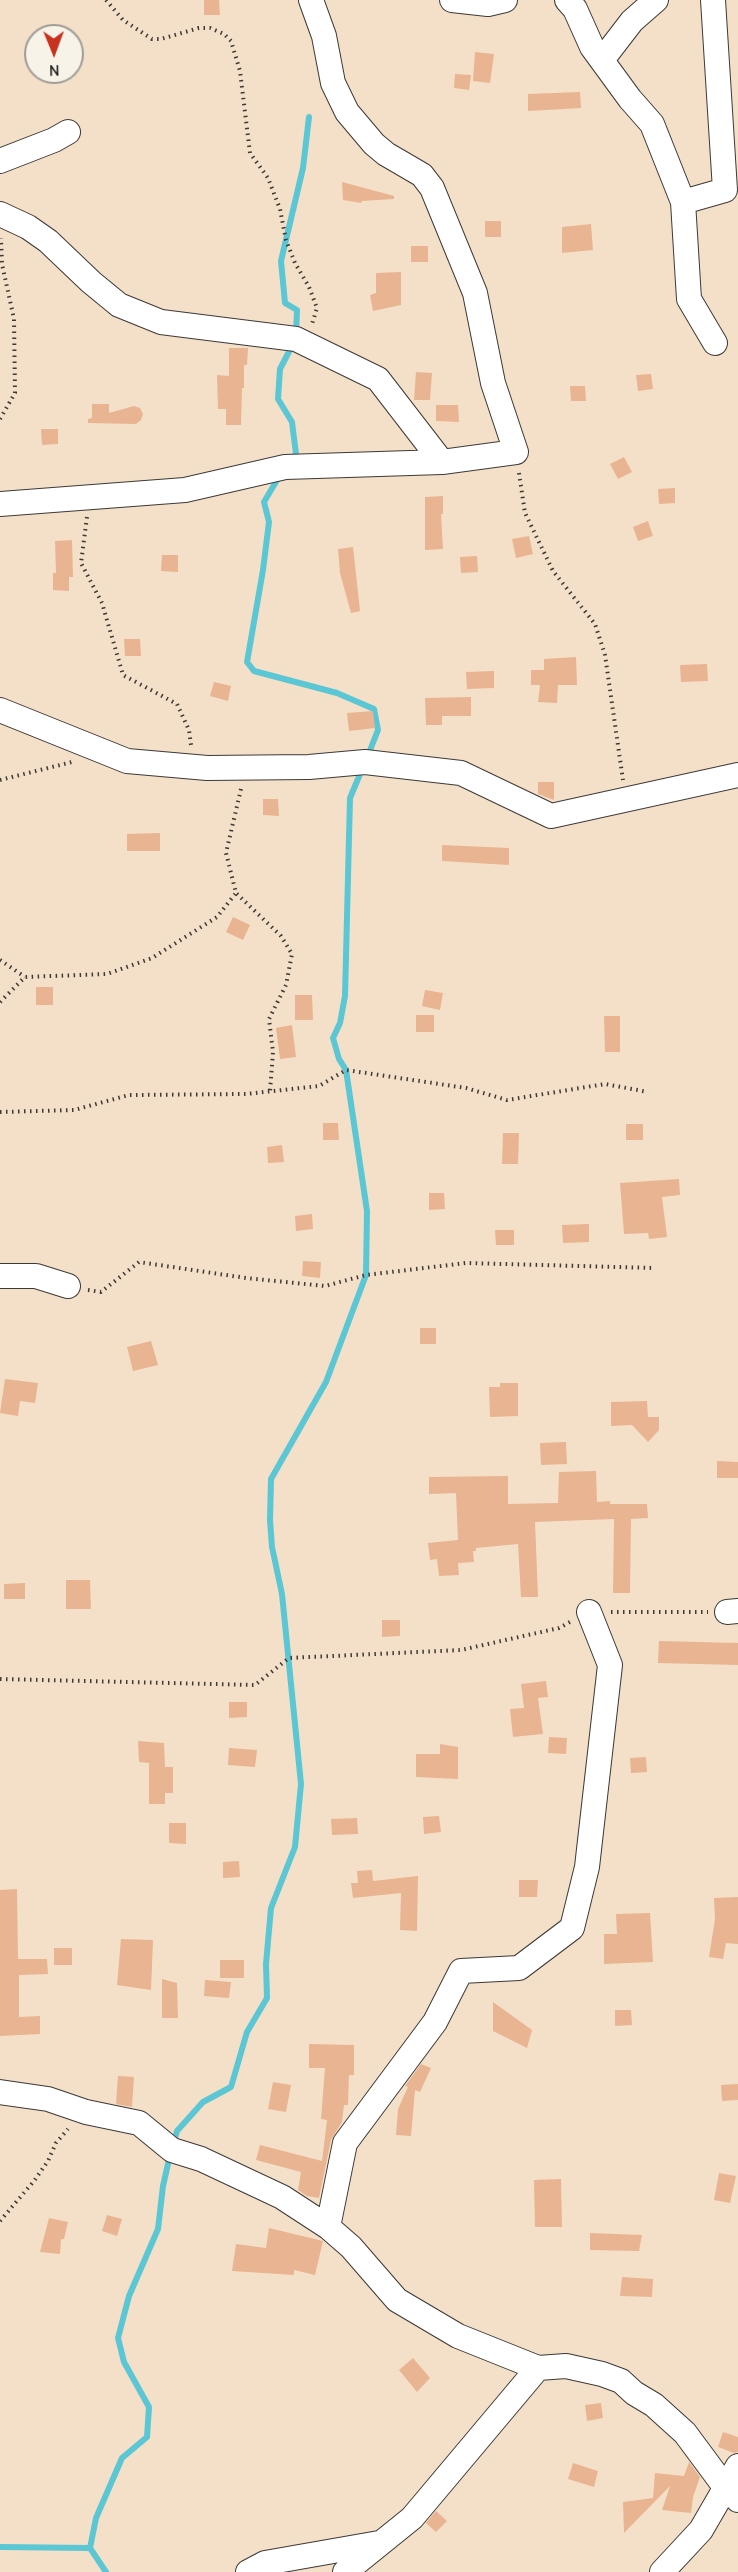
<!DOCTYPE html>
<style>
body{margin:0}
#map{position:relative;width:738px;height:2572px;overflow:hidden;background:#f4e0c8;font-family:"Comic Neue",sans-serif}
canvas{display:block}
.north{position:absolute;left:24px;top:24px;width:60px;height:60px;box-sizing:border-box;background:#f7f3e8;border:2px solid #9f9d96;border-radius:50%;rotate:179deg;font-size:16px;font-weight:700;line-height:24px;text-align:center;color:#1c1c1c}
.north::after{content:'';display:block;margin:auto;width:21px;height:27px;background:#c8321e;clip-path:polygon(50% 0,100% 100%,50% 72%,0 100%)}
</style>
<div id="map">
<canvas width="738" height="2572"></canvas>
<div class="north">N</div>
</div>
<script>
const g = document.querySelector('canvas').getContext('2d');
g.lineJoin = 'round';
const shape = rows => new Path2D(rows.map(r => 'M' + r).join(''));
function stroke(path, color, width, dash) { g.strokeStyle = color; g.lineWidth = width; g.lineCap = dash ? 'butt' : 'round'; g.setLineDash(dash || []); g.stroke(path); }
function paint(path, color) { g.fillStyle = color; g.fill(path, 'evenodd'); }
const stream = shape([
 [296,335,297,310,285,303,281,261,303,168,309,117],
 [291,460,296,454,292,422,278,399,280,369,293,344],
 [280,475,264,502,269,522,263,570,247,662,254,671,337,693,374,709,378,730,367,758],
 [174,2142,177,2131,203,2102,231,2087,247,2032,267,1998,266,1964,271,1908,295,1847,301,1784,282,1594,272,1547,270,1520,271,1479,326,1382,366,1275,367,1211,346,1070,339,1059,333,1038,340,1023,345,996,350,798,363,767],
 [0,2547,90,2548],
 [106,2572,90,2548,96,2518,122,2458,147,2437,149,2407,124,2362,118,2338,129,2296,158,2229,163,2186,170,2155]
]);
const building = shape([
 [204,0,219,0,220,15,204,15],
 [475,52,494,54,490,83,473,81],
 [455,74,471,75,469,90,454,88],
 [580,92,581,108,528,111,528,94],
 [342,182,394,196,394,199,362,201,361,203,343,200],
 [485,221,501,221,501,237,485,237],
 [591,224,593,250,562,253,562,227],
 [411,246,428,246,428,262,411,262],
 [401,272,401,305,373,311,370,295,376,293,376,273],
 [229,348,248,348,247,365,244,365,244,388,242,388,241,425,226,425,226,409,218,409,217,375,229,376],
 [416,372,432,373,430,400,414,400],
 [651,374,653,389,638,391,636,375],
 [570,386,585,386,586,401,571,401],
 [92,404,109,404,109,413,134,406,140,408,143,414,141,420,136,424,88,423,88,419,92,418],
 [436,405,458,405,459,422,436,421],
 [41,429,58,429,58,444,42,445],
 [624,457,632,472,618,479,610,464],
 [675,488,675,503,659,504,658,489],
 [443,496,443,514,441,514,443,549,425,550,425,497],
 [648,521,653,536,638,541,633,527],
 [529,536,533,554,516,558,512,539],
 [72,540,73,577,69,577,69,591,53,590,53,573,56,573,55,541],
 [353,547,360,611,351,613,340,573,338,549],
 [162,555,178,555,178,572,161,571],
 [477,556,478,572,461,573,460,557],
 [124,639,140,639,141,656,125,656],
 [576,657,577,685,558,685,557,703,538,702,540,685,531,685,531,670,544,670,544,659],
 [707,664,708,681,681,682,680,665],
 [494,671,494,688,467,689,466,672],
 [214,682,231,686,228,701,210,696],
 [471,697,471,716,442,716,442,725,426,725,425,698],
 [373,711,375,728,349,731,347,713],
 [538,782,554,782,554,800,538,794],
 [263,799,278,799,279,816,263,815],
 [160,833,160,851,127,851,127,834],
 [442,845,509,848,509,865,442,861],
 [233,917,250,925,243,940,226,932],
 [36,987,53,987,53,1005,36,1005],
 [425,990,443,993,440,1010,422,1006],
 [295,995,312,995,313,1020,295,1020],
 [434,1015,434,1032,416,1032,416,1015],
 [604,1016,620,1016,620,1052,605,1052],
 [292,1025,296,1057,280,1059,276,1028],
 [323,1123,338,1123,339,1140,323,1140],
 [626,1124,643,1124,643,1140,626,1140],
 [503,1133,519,1133,518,1164,502,1164],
 [282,1145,284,1162,268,1163,267,1147],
 [679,1179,680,1195,662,1197,667,1237,649,1239,648,1233,624,1234,620,1183],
 [429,1193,444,1193,445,1209,429,1210],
 [312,1214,313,1229,296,1231,295,1216],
 [589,1224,589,1242,563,1243,562,1225],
 [495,1230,514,1230,514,1245,496,1245],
 [303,1261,321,1262,320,1278,302,1276],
 [420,1328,436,1328,436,1344,420,1344],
 [151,1341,158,1365,133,1371,127,1347],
 [5,1379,38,1383,35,1403,20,1401,18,1416,0,1413],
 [500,1383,518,1383,518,1416,490,1417,489,1387,500,1387],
 [647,1401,648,1417,659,1417,659,1430,648,1442,632,1425,611,1426,611,1402],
 [566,1442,567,1464,541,1465,540,1443],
 [717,1461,738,1462,738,1478,717,1478],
 [596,1471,597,1502,610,1501,610,1504,647,1504,648,1518,631,1519,630,1593,613,1593,614,1519,535,1522,538,1597,521,1597,518,1544,476,1548,476,1551,473,1551,474,1562,458,1563,459,1575,439,1576,437,1559,430,1560,428,1543,458,1540,456,1493,429,1494,429,1477,508,1476,508,1504,558,1503,559,1472],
 [66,1580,90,1580,91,1609,66,1609],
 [25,1583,25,1599,4,1599,4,1584],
 [382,1620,400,1620,400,1636,382,1637],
 [659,1641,738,1643,738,1665,658,1663],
 [546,1681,548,1697,538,1698,543,1734,513,1737,510,1709,524,1708,521,1684],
 [229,1702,247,1702,247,1717,229,1718],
 [549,1737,567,1738,566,1754,548,1753],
 [138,1741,164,1743,165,1767,173,1767,173,1793,165,1793,165,1804,149,1804,149,1763,139,1762],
 [440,1744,458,1747,458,1779,416,1777,416,1754,440,1754],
 [229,1748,257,1750,255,1767,228,1765],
 [646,1757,647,1772,631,1773,630,1758],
 [439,1816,441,1832,424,1834,423,1817],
 [357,1818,358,1834,332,1835,331,1819],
 [169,1823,186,1823,186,1844,169,1843],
 [239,1861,240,1877,223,1878,223,1862],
 [372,1870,373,1881,418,1876,417,1931,400,1930,401,1893,353,1898,351,1883,358,1883,357,1871],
 [519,1880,538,1880,537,1897,519,1897],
 [17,1889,18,1959,47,1959,48,1974,19,1975,19,2017,40,2016,40,2034,0,2036,0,1890],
 [738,1897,738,1944,726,1943,723,1959,709,1957,715,1919,714,1898],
 [650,1913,653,1962,604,1964,604,1934,617,1934,616,1914],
 [121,1939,153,1940,151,1990,117,1985],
 [54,1948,72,1948,72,1965,54,1965],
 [220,1960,244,1960,244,1978,220,1978],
 [162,1979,177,1983,178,2018,162,2018],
 [205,1980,231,1982,229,1998,204,1996],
 [493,2002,532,2030,527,2048,493,2031],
 [615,2010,631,2010,632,2025,615,2026],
 [309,2044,354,2045,354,2075,349,2075,348,2105,344,2105,342,2122,331,2140,319,2198,307,2196,298,2190,301,2172,256,2160,260,2145,322,2161,327,2120,321,2119,325,2068,309,2068],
 [421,2064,431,2068,420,2092,415,2090,411,2136,396,2135,398,2109,408,2087,405,2086],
 [118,2076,134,2077,132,2107,116,2104],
 [273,2082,291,2085,286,2112,268,2109],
 [738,2084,738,2100,722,2101,721,2085],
 [719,2173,736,2176,730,2203,714,2200],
 [561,2179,562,2227,535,2227,534,2180],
 [107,2215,122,2219,117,2236,102,2231],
 [49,2218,68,2222,64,2239,61,2239,60,2254,40,2252],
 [269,2228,323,2241,315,2275,294,2270,294,2275,232,2271,236,2244,266,2248],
 [590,2233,642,2235,639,2251,590,2250],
 [622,2277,653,2279,652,2297,620,2296],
 [413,2358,430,2378,417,2392,399,2370],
 [601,2403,603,2418,587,2421,585,2405],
 [723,2432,738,2437,738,2452,734,2453,718,2447],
 [689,2462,700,2477,693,2497,691,2513,662,2510,670,2486,624,2533,623,2502,653,2498,655,2473,684,2476],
 [573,2463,598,2471,594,2487,568,2479],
 [436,2511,447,2521,436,2532,426,2523]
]);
const path = shape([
 [106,0,123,20,152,39,161,39,199,28,210,28,224,34,231,41,240,71,250,153,268,178,280,209,286,240,295,263,309,287,317,308,312,324],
 [0,419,15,393,14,319,2,264,1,238],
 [519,473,525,513,553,571,595,624,605,655,623,780],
 [87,517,81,563,102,603,123,675,177,704,189,730,191,745],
 [0,780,72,762],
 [241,789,226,853,236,893,281,936,292,954,286,985,269,1019,273,1052,270,1091],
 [0,960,25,977],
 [0,1002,25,977,107,974,152,958,217,917,236,893],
 [0,1112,74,1110,129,1095,246,1094,319,1086,346,1070,466,1088,507,1100,605,1084,648,1092],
 [88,1290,101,1292,139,1262,246,1278,325,1286,366,1275,466,1263,655,1268],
 [611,1612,708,1612],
 [0,1679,255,1685,289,1658,461,1650,559,1628,570,1622],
 [0,2221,34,2181,48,2161,56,2143,68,2129]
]);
const street = shape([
 [452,0,488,4,505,0],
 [567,0,575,9,592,47,630,99,652,124,683,202,689,299,715,343],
 [602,60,632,21,656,0],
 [0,161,54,140,68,132],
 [683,202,725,190,713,0],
 [0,214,28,227,48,241,91,282,119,305,161,322,296,339,378,379,442,462],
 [0,504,185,490,285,467,442,462,516,452,493,383,475,293,432,188,422,175,386,154,374,144,347,112,333,83,324,36,311,0],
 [0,710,127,761,207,768,309,767,365,762,461,773,551,816,738,775],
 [0,1276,36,1276,68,1286],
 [727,1612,738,1611],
 [0,2092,48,2099,86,2112,139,2123,172,2150,201,2159,282,2197,328,2227,351,2247,397,2300,458,2336,538,2368,566,2366,602,2374,621,2381,634,2393,654,2405,685,2433,725,2487,738,2500],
 [328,2227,345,2143,435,2022,461,1971,519,1968,572,1928,587,1867,610,1665,589,1612],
 [248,2572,265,2563,379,2543],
 [345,2572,412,2518,538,2368],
 [662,2572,701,2530,738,2466]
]);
stroke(stream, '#5bc6d4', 6);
paint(building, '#e9b491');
stroke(street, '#3c3936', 26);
stroke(path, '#3c3936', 4, [1.5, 4.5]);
stroke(street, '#fff', 24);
</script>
